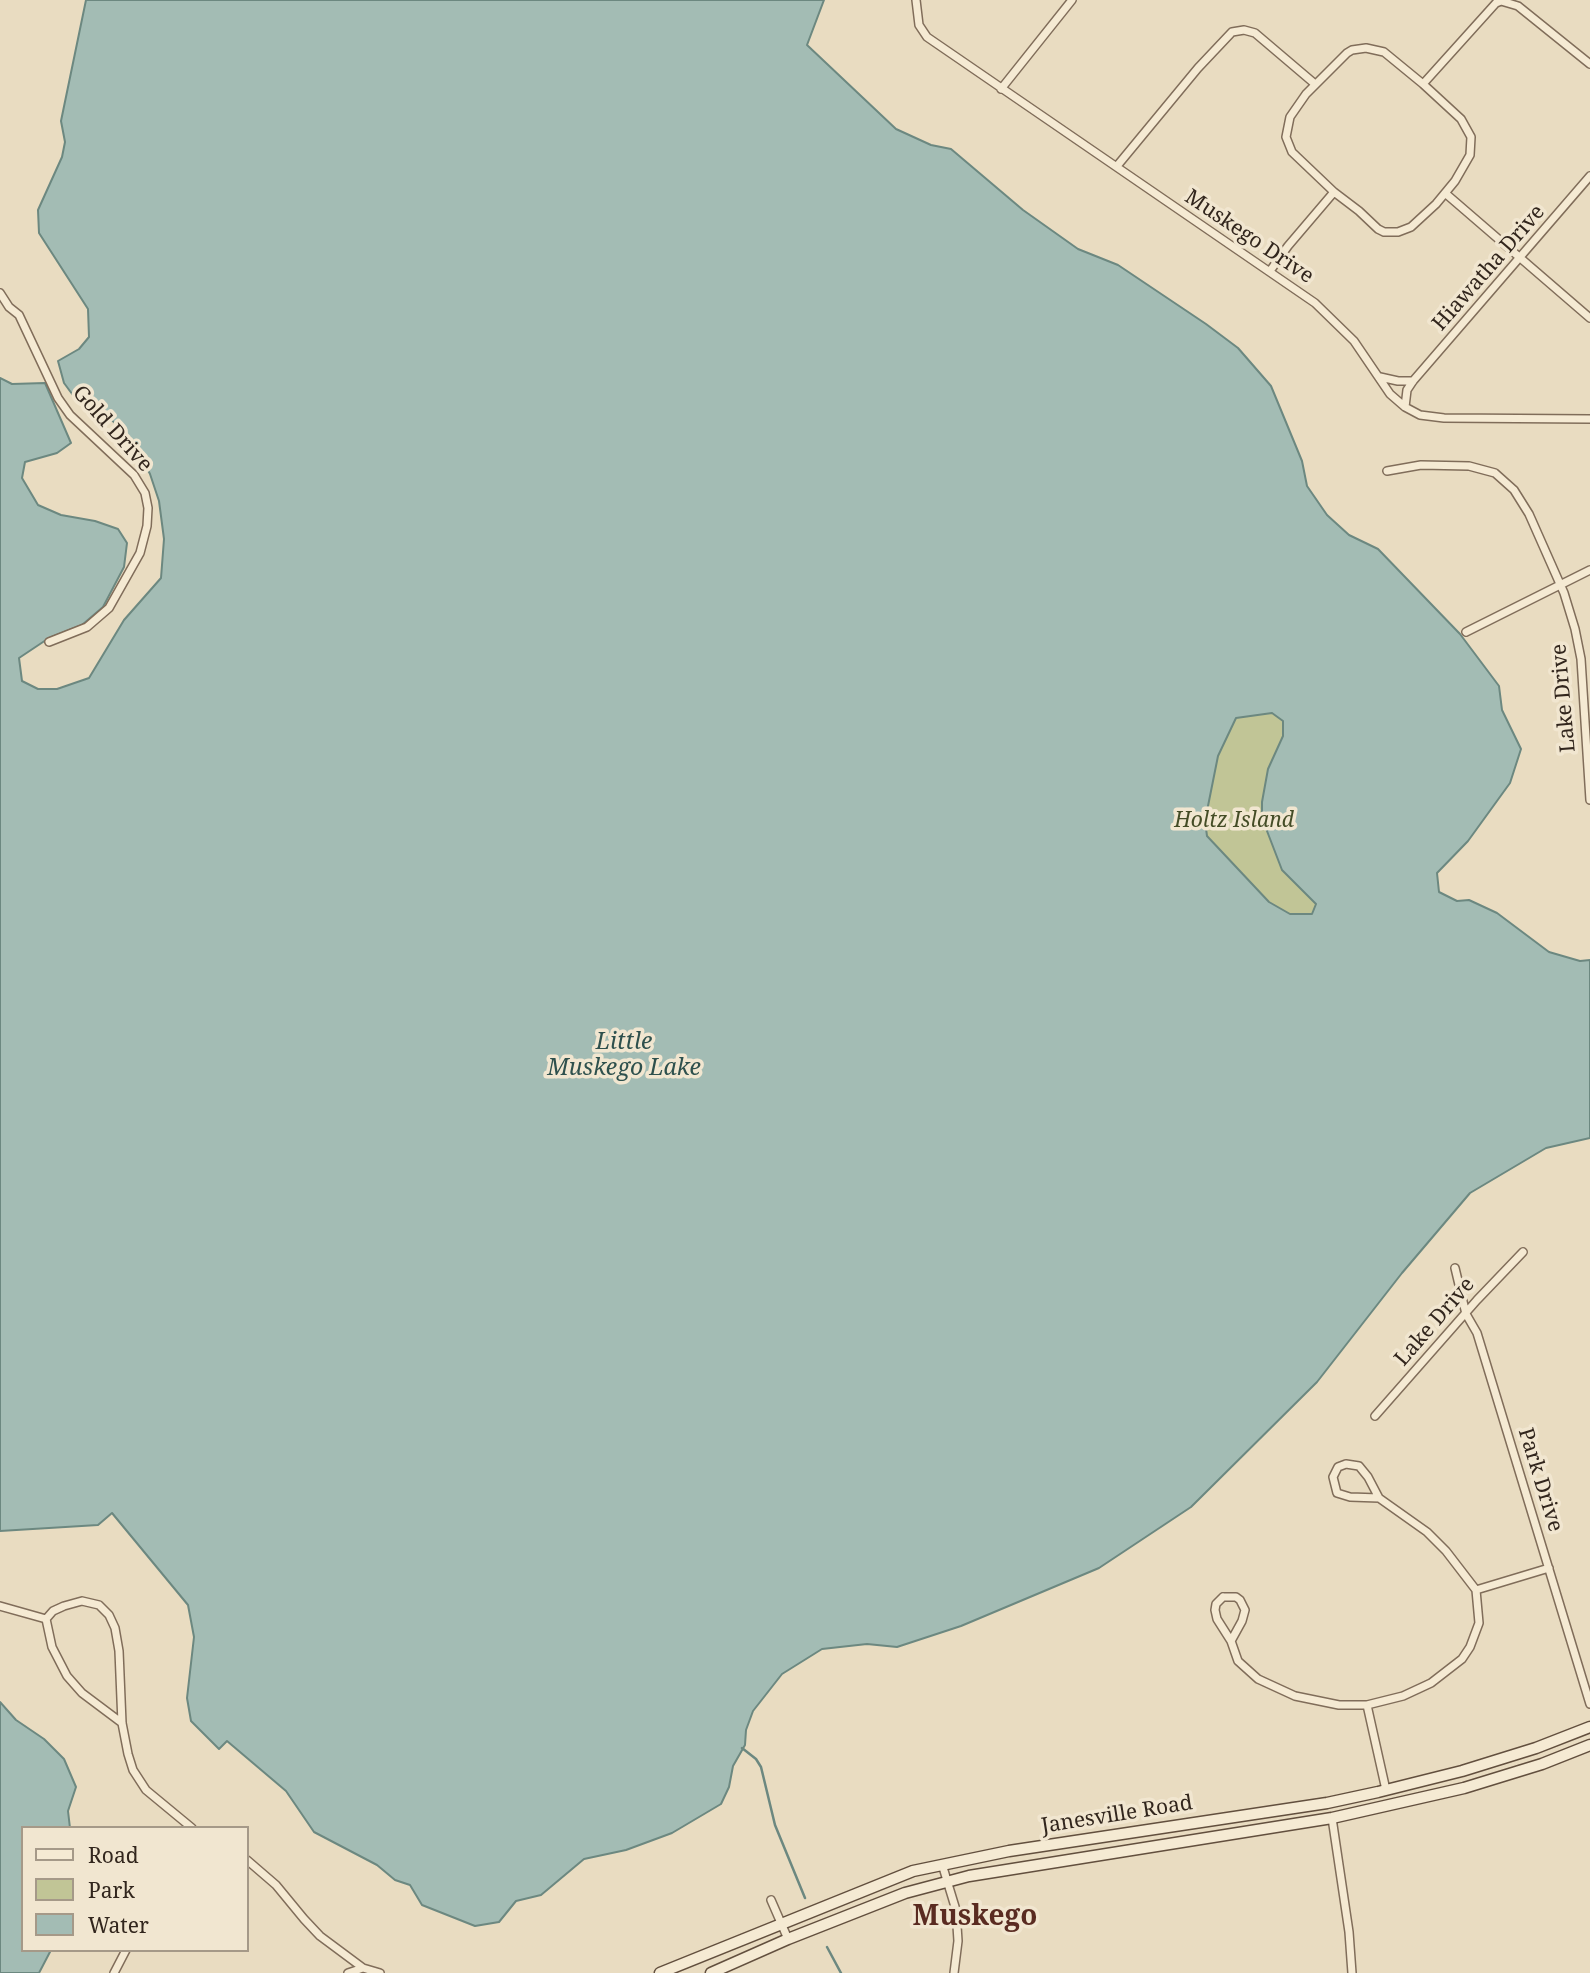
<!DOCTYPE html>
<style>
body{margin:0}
#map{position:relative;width:1590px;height:1973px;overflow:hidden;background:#e9dcc1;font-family:"Noto Serif",serif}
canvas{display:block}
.legend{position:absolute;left:21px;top:1826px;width:228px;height:126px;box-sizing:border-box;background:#f1e6d0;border:2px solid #a59988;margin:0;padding:9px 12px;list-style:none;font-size:21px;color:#32261d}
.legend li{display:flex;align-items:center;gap:14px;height:35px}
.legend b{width:35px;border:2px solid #a59988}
</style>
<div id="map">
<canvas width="1590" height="1973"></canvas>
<ul class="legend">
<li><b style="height:9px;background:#f5ead3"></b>Road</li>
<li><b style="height:19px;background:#c1c596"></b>Park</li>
<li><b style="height:19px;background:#a3bcb4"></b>Water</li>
</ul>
</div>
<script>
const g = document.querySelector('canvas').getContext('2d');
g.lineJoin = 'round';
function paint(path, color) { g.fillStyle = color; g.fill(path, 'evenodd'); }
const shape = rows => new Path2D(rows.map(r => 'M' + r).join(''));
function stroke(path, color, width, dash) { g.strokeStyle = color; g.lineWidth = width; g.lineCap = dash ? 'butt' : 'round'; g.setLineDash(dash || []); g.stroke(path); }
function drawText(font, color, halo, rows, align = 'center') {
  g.font = font + ' "Noto Serif",serif'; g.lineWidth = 7; g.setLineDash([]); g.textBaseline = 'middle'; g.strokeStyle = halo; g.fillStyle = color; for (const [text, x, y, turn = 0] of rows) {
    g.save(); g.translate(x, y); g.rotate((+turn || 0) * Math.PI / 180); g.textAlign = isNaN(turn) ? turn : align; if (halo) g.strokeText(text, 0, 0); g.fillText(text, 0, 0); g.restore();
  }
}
const green = shape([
 [1272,713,1283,721,1283,736,1268,769,1282,870,1316,904,1312,914,1290,914,1269,902,1207,836,1205,821,1218,756,1236,718]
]);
const water = shape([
 [86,0,824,0,807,45,896,129,931,145,951,149,1023,210,1078,249,1118,265,1206,324,1238,348,1271,386,1302,461,1307,486,1327,515,1349,535,1378,549,1460,634,1499,686,1502,710,1521,749,1510,783,1468,841,1437,873,1439,892,1457,901,1469,900,1497,913,1549,952,1580,961,1590,960,1590,1138,1546,1148,1470,1193,1402,1273,1317,1382,1191,1507,1099,1568,961,1626,897,1647,867,1644,822,1649,782,1674,753,1711,746,1730,745,1745,733,1766,729,1787,721,1804,672,1833,626,1850,584,1859,541,1895,516,1901,499,1922,475,1926,422,1905,410,1885,395,1880,377,1865,314,1832,286,1791,227,1741,219,1749,191,1721,187,1698,194,1637,188,1605,112,1513,98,1525,0,1531,0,378,12,384,45,383,71,443,57,453,25,462,22,478,38,505,61,515,95,521,118,529,127,543,124,567,103,607,82,625,49,638,19,658,22,681,38,689,57,689,89,678,124,620,161,578,164,539,159,501,150,474,138,451,119,426,90,404,78,402,64,383,58,361,79,349,89,337,88,309,39,233,38,210,62,157,65,142,61,121,86,0],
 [1272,713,1283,721,1283,736,1268,769,1262,802,1262,818,1282,870,1316,904,1312,914,1290,914,1269,902,1207,836,1205,821,1218,756,1236,718,1272,713],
 [0,1702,16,1720,44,1739,64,1759,76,1787,68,1811,70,1828,23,1828,23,1950,51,1950,39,1973,0,1973,0,1702]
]);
const stream = shape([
 [742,1748,756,1759,761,1767,775,1825,805,1898],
 [827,1947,841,1973]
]);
const minor = shape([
 [916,0,919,25,927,37,1315,303,1354,341,1390,394,1405,407,1420,415,1444,418,1590,419],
 [1366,48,1384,52,1423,84,1461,119,1471,137,1470,155,1455,181,1436,204,1411,227,1398,232,1384,232,1378,229,1359,211,1334,192,1292,152,1286,137,1290,117,1306,94,1347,53,1352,50,1366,48],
 [1423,84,1496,3,1501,1,1518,6,1590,64],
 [1001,89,1072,0],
 [1117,166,1198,68,1232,32,1244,30,1255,33,1315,84],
 [1445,193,1590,318],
 [1270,271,1288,246,1334,192],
 [0,293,9,307,19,315,58,398,70,415,134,475,145,493,148,508,147,526,140,553,109,608,87,627,49,642],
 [1380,377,1398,381,1413,381],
 [1405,407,1407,390,1413,381,1590,176],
 [1387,471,1421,465,1469,466,1495,473,1514,490,1529,514,1564,593,1575,629,1581,659,1590,800],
 [1466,632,1590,570],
 [1455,1268,1466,1314,1477,1333,1590,1704],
 [1375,1416,1477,1300,1523,1252],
 [1346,1464,1359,1466,1368,1477,1379,1498,1350,1497,1337,1493,1333,1477,1338,1467,1346,1464],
 [1476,1590,1549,1568],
 [1223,1597,1236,1597,1240,1600,1245,1610,1242,1621,1231,1641,1217,1619,1215,1610,1216,1604,1223,1597],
 [0,1606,46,1619,53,1611,64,1606,82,1601,99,1605,109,1615,115,1628,119,1651,122,1723,128,1754,133,1770,146,1790,192,1828],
 [46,1619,52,1647,67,1676,82,1693,122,1723],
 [1231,1641,1238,1661,1258,1679,1295,1696,1339,1705,1367,1705,1403,1696,1431,1683,1462,1659,1470,1647,1479,1623,1476,1590,1446,1551,1427,1532,1379,1498],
 [1367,1705,1386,1790],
 [1332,1818,1349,1932,1352,1973],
 [247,1860,276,1885,304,1919,320,1936,363,1968,380,1973],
 [942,1864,956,1910,958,1941,954,1973],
 [771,1900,788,1939],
 [114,1973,126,1950],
 [348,1973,363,1968]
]);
const secondary = shape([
 [660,1973,913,1871,1009,1851,1327,1803,1378,1792,1462,1771,1536,1748,1590,1727],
 [711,1973,788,1939,905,1893,969,1876,1332,1818,1464,1788,1542,1764,1590,1745]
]);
const streetNames = [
 ["Muskego Drive",1249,237,34],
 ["Hiawatha Drive",1489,268,-49],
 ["Gold Drive",112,429,48],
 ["Lake Drive",1564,698,-95],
 ["Lake Drive",1435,1322,-49],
 ["Park Drive",1540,1480,73],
 ["Janesville Road",1117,1815,-9]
];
const parkNames = [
 ["Holtz Island",1234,821]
];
const waterNames = [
 ["Little",624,1042],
 ["Muskego Lake",624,1068]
];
const districtNames = [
 ["Muskego",975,1917]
];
paint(green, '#c1c596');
paint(water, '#a3bcb4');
stroke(water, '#6c8880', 2);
stroke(stream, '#6c8880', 2.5);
stroke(minor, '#806d5a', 10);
stroke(secondary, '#624f3e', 13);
stroke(minor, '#f5ead3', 7);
stroke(secondary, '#f5ead3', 10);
drawText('21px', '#32261d', '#f1e6d0', streetNames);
drawText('italic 21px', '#444c26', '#f1e6d0', parkNames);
drawText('italic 23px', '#2e504d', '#f1e6d0', waterNames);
drawText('bold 28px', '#5a2b21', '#f1e6d0', districtNames);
</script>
